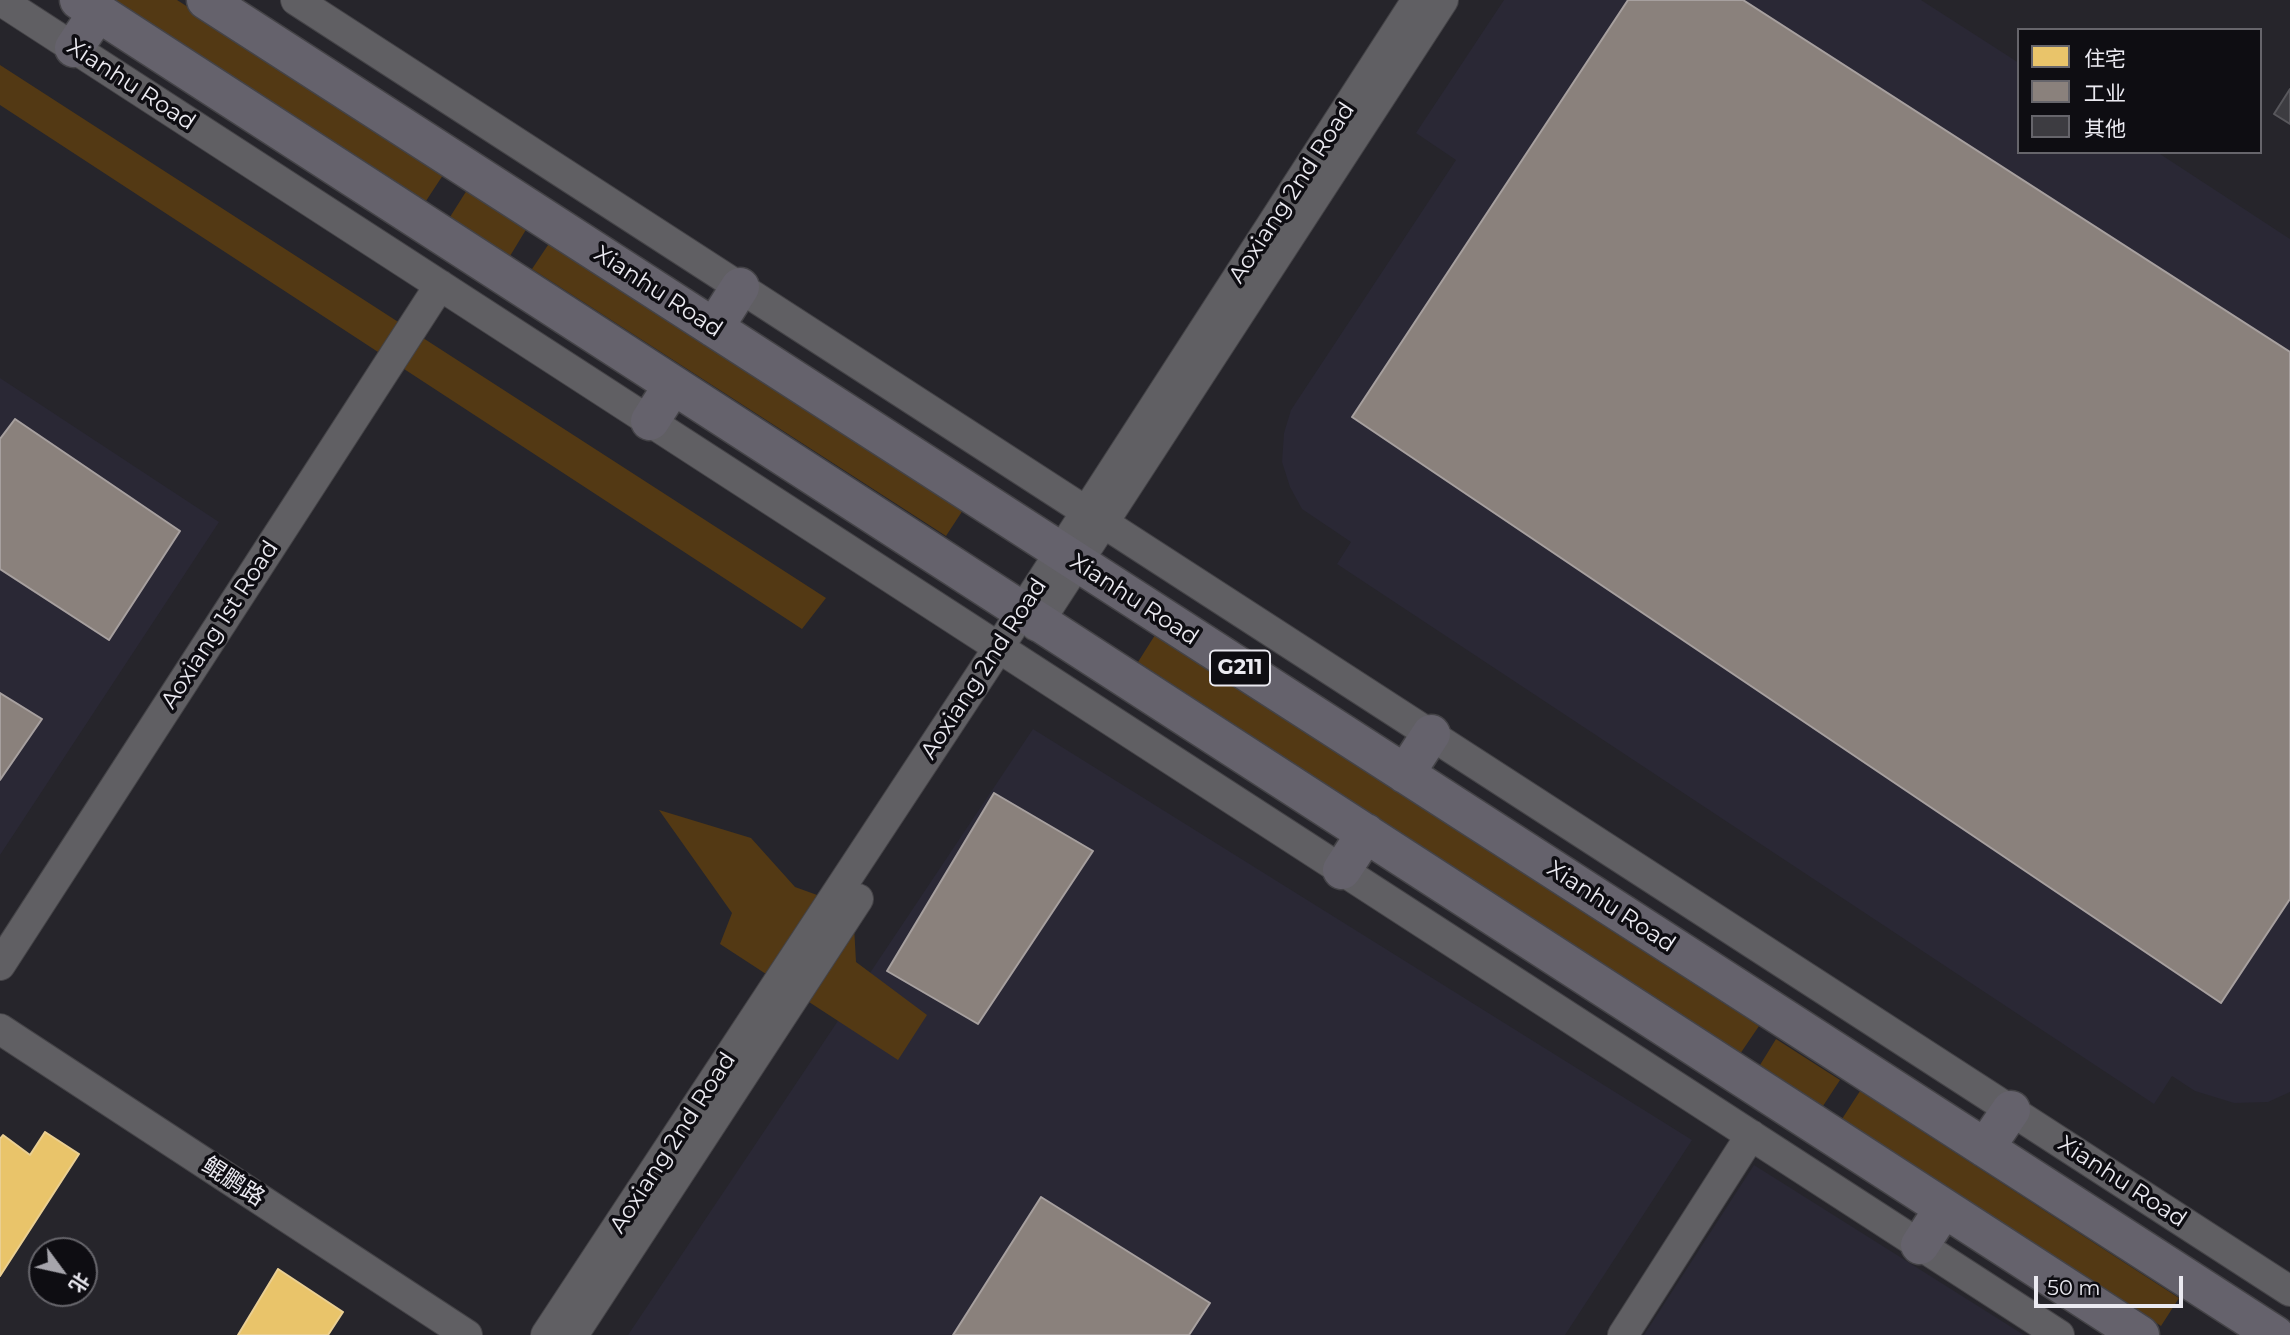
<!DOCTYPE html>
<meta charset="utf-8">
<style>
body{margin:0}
#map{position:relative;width:2290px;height:1335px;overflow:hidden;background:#26252b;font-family:Montserrat,"Noto Sans SC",sans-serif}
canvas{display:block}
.legend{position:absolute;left:2017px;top:28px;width:245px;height:126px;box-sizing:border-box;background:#0e0d12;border:2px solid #66656b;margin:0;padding:9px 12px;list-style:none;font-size:21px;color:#ebeaf1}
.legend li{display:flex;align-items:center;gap:14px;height:35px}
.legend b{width:35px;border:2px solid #66656b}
.north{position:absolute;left:28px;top:1237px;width:70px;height:70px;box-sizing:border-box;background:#0e0d12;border:2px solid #66656b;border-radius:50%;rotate:123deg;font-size:19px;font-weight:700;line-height:28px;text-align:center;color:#ebeaf1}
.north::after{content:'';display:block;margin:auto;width:24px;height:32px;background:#a6a5ac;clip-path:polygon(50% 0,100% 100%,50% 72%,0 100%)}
.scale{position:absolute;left:2034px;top:1276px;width:149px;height:32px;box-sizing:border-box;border:4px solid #ebeaf1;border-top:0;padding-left:9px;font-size:21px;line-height:24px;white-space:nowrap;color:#ebeaf1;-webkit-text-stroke:5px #0e0d12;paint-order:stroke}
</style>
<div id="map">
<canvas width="2290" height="1335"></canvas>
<ul class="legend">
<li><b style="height:19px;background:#e9c46a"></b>住宅</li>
<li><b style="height:19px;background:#8a817c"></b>工业</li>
<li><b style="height:19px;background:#3d3c41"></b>其他</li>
</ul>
<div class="north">北</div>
<div class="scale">50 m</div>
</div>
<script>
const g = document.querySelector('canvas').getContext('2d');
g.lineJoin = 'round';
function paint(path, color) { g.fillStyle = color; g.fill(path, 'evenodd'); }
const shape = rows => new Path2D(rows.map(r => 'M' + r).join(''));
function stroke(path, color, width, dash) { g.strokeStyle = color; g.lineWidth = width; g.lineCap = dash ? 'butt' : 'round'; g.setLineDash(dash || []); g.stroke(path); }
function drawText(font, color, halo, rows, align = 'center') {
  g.font = font + ' Montserrat,"Noto Sans SC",sans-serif'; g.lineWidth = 7; g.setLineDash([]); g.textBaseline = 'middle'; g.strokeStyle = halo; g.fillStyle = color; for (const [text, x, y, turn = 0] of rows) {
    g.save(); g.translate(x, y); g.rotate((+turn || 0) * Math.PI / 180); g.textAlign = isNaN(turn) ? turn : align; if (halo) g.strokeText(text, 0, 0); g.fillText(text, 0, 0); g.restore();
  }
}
const built = shape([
 [1504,0,1921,0,2019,63,2019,152,2157,152,2290,239,2290,1092,2268,1102,2234,1103,2195,1091,2172,1076,2154,1104,1337,564,1351,542,1302,509,1290,487,1282,462,1284,433,1291,410,1456,160,1416,133],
 [0,378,219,522,0,855],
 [1033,729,1692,1140,1565,1335,628,1335],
 [1754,1165,2024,1335,1644,1335]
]);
const green = shape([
 [114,0,177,0,445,172,426,201],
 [0,65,826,598,802,629,0,105],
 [467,190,527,228,510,256,450,217],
 [550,242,963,510,946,536,532,269],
 [1155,635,1759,1026,1740,1054,1138,662],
 [659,810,751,838,795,887,853,908,856,962,927,1015,898,1060,720,944,732,913],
 [1776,1039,1840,1080,1823,1106,1760,1065],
 [1860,1091,2179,1298,2161,1326,1842,1119]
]);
const homes = shape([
 [45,1132,79,1154,0,1276,0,1139,3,1135,30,1155,45,1132],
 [278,1269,343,1312,328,1335,238,1335,278,1269]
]);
const industry = shape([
 [1628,0,1743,0,2290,352,2290,899,2221,1003,1352,417,1628,0],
 [15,419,180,531,109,640,0,569,0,439,15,419],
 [0,693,42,719,0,780,0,693],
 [994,793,1093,851,978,1024,887,971,994,793],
 [1041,1197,1210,1303,1189,1335,953,1335,1041,1197]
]);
const building = shape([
 [2290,89,2290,124,2274,114,2290,89]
]);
const minor = shape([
 [0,0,2059,1335],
 [296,0,2290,1291],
 [1036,626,1443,0],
 [0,965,440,285],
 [0,1029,467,1335],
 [546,1335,999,647,1417,0],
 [573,1335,858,899],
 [1623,1335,1751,1135]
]);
const major = shape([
 [79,0,2140,1335],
 [206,0,2275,1335],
 [74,48,98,12],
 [714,328,740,287],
 [650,421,673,385],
 [1405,774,1431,734],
 [1342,870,1366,833],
 [1985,1148,2011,1110],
 [1920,1245,1944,1208]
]);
const shields = [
 [1240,668,60]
];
const shieldNames = [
 ["G211",1240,668]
];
const streetNames = [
 ["Xianhu Road",131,85,33],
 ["Aoxiang 2nd Road",1292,193,-57],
 ["Xianhu Road",658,292,33],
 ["Xianhu Road",1134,600,33],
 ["Aoxiang 1st Road",220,625,-57],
 ["Aoxiang 2nd Road",984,669,-57],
 ["Xianhu Road",1611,907,33],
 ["Aoxiang 2nd Road",673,1143,-57],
 ["鲲鹏路",233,1182,33],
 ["Xianhu Road",2122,1182,33]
];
paint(built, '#2a2835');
paint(green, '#533914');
paint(homes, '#e9c46a');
stroke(homes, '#eacf92', 2);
paint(industry, '#8a817c');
stroke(industry, '#a7a09f', 2);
paint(building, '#3d3c41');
stroke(building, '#58575c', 2);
stroke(minor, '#444347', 32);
stroke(major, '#444347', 41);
stroke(minor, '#605f63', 30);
stroke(major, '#65626c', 38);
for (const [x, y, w] of shields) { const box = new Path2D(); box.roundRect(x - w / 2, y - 17.5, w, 35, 5); g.fillStyle = '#0e0d12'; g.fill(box); stroke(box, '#ebeaf1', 2); }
drawText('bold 21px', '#ebeaf1', null, shieldNames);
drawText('23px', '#ebeaf1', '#0e0d12', streetNames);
</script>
